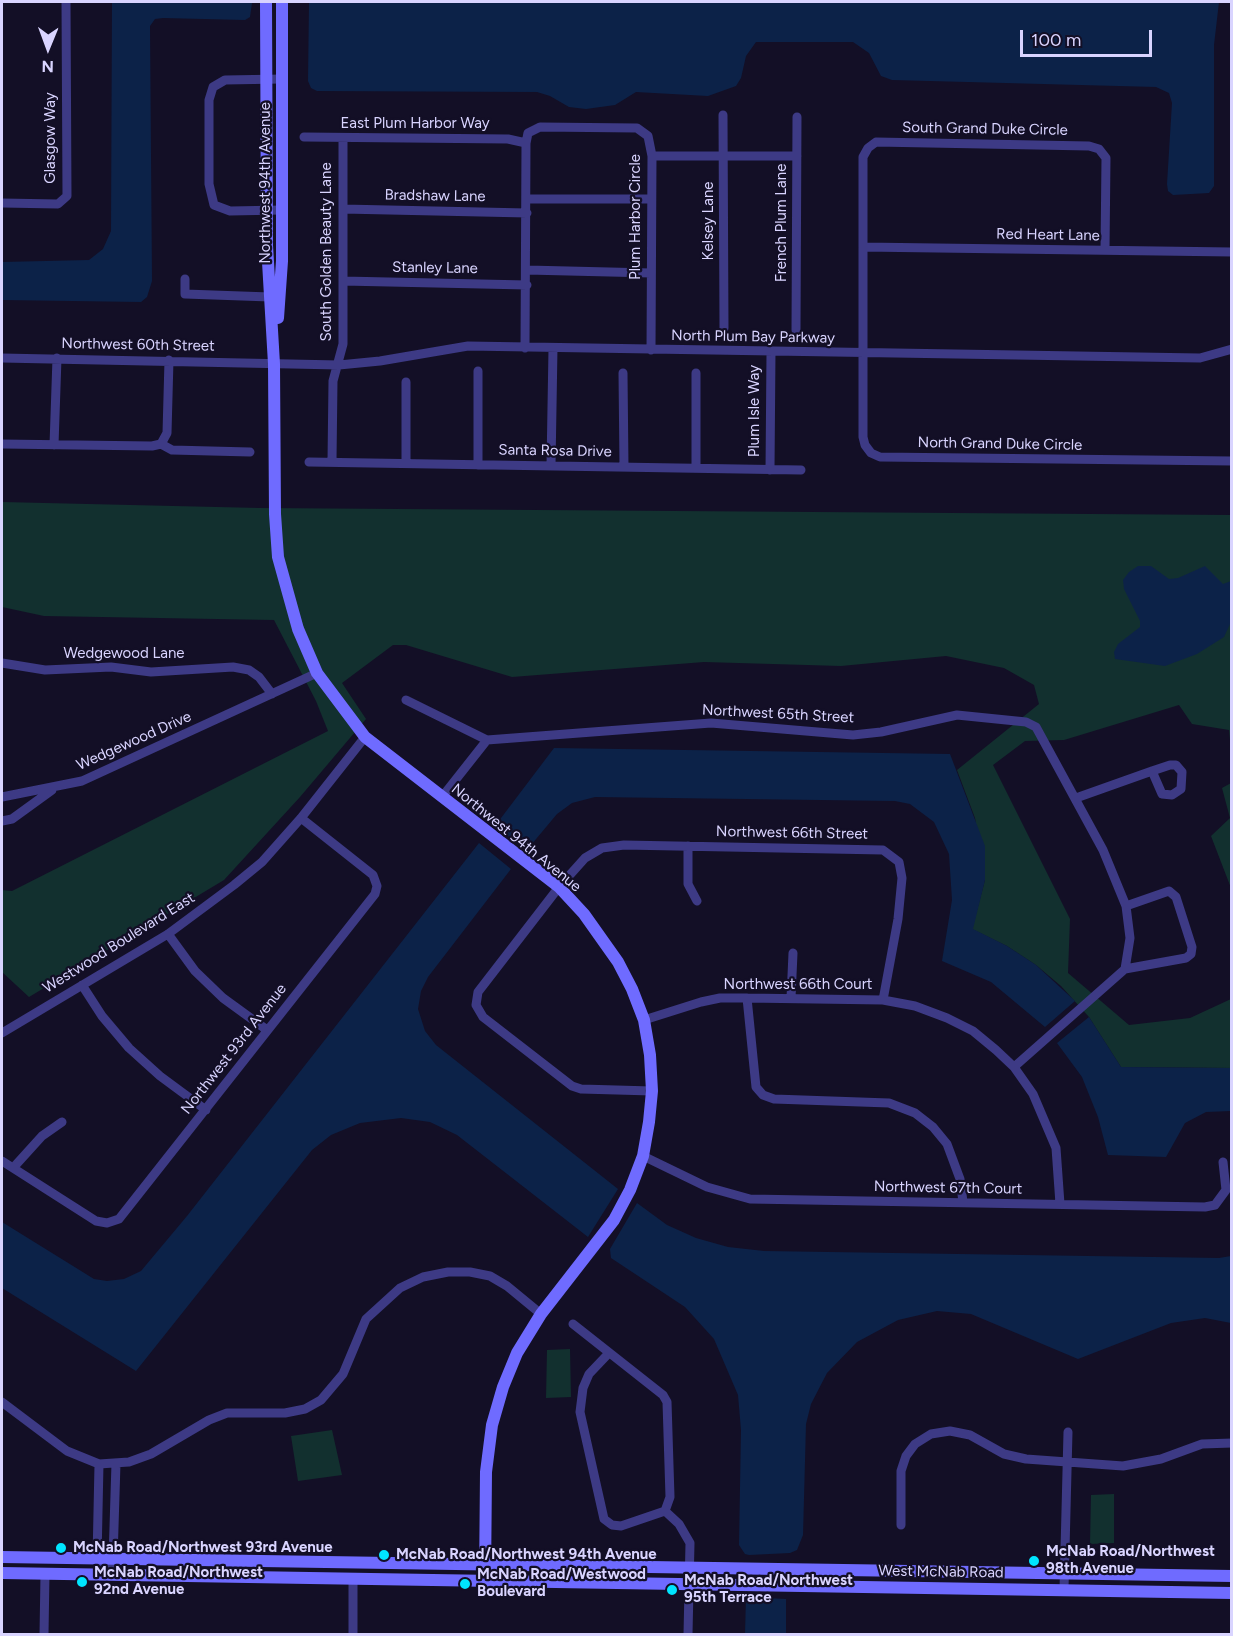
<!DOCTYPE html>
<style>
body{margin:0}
#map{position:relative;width:1233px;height:1636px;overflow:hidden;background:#130f26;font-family:Figtree,sans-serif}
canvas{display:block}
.frame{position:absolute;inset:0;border:3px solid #d9d4ff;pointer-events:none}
.north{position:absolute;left:18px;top:18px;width:60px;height:60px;-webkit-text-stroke:4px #130f26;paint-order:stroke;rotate:181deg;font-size:16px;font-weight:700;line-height:24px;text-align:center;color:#d9d4ff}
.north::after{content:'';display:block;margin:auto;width:21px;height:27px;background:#d9d4ff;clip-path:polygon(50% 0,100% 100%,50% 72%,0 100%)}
.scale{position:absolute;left:1020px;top:30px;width:132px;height:27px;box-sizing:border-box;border:3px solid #d9d4ff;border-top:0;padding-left:8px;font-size:18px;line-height:21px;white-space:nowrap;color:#d9d4ff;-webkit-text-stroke:4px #130f26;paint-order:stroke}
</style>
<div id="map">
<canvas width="1233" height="1636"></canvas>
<div class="frame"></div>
<div class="north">N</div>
<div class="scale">100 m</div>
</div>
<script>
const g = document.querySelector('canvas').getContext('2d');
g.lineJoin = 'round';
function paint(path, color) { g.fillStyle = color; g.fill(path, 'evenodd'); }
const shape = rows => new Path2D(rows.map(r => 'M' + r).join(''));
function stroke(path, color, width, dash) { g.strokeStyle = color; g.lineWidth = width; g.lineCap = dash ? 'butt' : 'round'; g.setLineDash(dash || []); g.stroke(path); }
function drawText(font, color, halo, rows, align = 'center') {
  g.font = font + ' Figtree,sans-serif'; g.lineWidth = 4.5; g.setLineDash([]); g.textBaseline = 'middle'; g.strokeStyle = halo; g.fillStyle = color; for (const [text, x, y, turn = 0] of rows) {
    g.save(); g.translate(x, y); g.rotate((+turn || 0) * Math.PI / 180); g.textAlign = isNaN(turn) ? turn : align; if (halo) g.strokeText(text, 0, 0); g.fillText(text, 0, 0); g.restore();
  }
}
const green = shape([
 [2,502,260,508,1231,515,1231,749,1229,730,1192,724,1179,705,1064,740,1025,741,993,765,1070,919,1068,973,1129,1025,1190,1018,1231,999,1231,1068,1121,1067,1089,1017,1061,986,1036,965,1007,946,972,929,985,880,975,818,957,770,1039,704,1034,685,1004,668,946,656,841,666,704,662,512,677,406,645,393,645,342,683,366,719,300,797,224,880,29,997,2,972,2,890,12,891,328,731,316,701,274,620,44,616,2,607],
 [1231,783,1231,888,1211,836,1230,818,1222,788],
 [570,1349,571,1397,546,1398,547,1350],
 [332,1430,342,1475,298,1481,291,1436],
 [1114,1494,1114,1543,1090,1544,1091,1495]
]);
const water = shape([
 [112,2,252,3,250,17,245,20,163,18,155,19,150,26,152,281,147,297,141,302,2,300,2,262,89,260,103,249,111,231],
 [309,2,1219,2,1214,45,1214,186,1209,193,1173,195,1168,191,1167,184,1172,103,1169,93,1156,87,892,80,881,76,869,53,853,42,756,42,746,56,741,78,736,86,708,96,636,92,615,105,586,109,569,107,550,96,537,92,317,91,311,88,308,81],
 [1138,566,1151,566,1169,579,1178,578,1205,566,1223,584,1231,581,1230,624,1224,637,1197,654,1165,666,1115,659,1114,652,1118,644,1140,627,1140,621,1124,589,1123,580,1129,572],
 [554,748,950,754,985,846,985,880,973,929,1007,946,1036,965,1075,1001,1045,1027,991,982,942,961,952,900,949,854,934,822,910,804,895,801,595,797,572,803,557,814,526,851,495,826],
 [479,843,511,869,428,977,421,991,418,1009,425,1031,436,1045,618,1189,588,1237,457,1135,430,1122,401,1118,360,1123,331,1135,312,1150,136,1371,2,1288,2,1222,94,1279,107,1281,124,1279,141,1271,187,1216],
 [1089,1017,1121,1067,1231,1068,1231,1111,1206,1112,1185,1123,1166,1157,1108,1155,1098,1117,1082,1077,1057,1043],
 [637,1203,667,1225,696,1238,728,1247,764,1251,1219,1258,1231,1256,1231,1323,1205,1318,1171,1323,1078,1359,971,1314,937,1311,898,1320,857,1342,827,1373,811,1404,806,1424,803,1535,797,1550,790,1553,749,1555,745,1554,739,1545,741,1430,738,1395,714,1339,685,1307,611,1258,610,1249],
 [746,1597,786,1599,786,1634,745,1634]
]);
const street = shape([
 [282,79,225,80,213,87,209,100,209,184,214,205,230,211,282,210],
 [723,115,724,328],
 [304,137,508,139,526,143],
 [652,156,797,156],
 [527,199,651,199],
 [2,203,58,204,67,196,66,2],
 [343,209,527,213],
 [863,247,1232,252],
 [1105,250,1106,158,1099,149,1089,146,876,142,868,148,863,157,863,437,865,445,871,453,880,457,1232,461],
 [527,270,651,273],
 [185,279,185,294,270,297],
 [343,281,527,285],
 [796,330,797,117],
 [525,348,526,143,528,133,540,127,637,128,648,136,652,156,651,350],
 [2,358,339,365,380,361,468,346,1200,358,1232,349],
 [623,373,624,467],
 [406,382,406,463],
 [2,444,152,446,161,444,172,450,250,452],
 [161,444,167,433,169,360],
 [54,445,57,358],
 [332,461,333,381,343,344,343,138],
 [309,462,801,470],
 [478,465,478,371],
 [551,466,553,348],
 [696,468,696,373],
 [770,470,771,352],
 [2,663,45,670,111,667,151,672,233,667,249,670,259,677,272,694],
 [406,700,487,740,711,723,853,735,881,732,957,715,1026,722,1036,727,1103,850,1126,906,1130,938,1125,969,1014,1067],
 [2,797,82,781,317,673],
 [442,797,487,740],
 [1076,798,1152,771,1170,765,1176,765,1182,772,1181,789,1172,795,1162,794,1152,771],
 [2,821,12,819,52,790],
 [688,846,688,884,697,901],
 [168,934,195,971,223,998,267,1030],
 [1125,969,1186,958,1191,954,1192,947,1176,897,1169,891,1126,906],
 [82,985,102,1016,129,1048,160,1076,206,1110],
 [747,998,756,1087,763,1095,774,1099,889,1103,915,1113,933,1127,947,1144,960,1179,963,1202],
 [791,998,793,953],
 [644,1020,701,1002,720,998,747,998,883,1000,915,1006,947,1018,973,1031,996,1050,1014,1067,1033,1094,1056,1148,1060,1204],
 [2,1033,168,934,234,885,262,862,301,818,365,737],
 [652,1091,581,1089,572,1086,483,1017,476,1005,478,992,559,887,585,858,602,848,624,845,883,850,899,862,902,878,898,919,883,1000],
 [643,1156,707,1187,750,1199,1205,1207,1215,1205,1226,1190,1223,1162],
 [2,1161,96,1221,107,1223,119,1219,375,894,377,886,373,875,301,818],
 [13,1168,42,1136,62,1122],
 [573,1324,663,1395,667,1402,670,1497,665,1511,621,1526,612,1525,604,1519,580,1412,583,1388,589,1374,609,1353],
 [2,1402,67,1451,99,1464,129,1462,151,1454,209,1420,227,1413,285,1413,305,1409,321,1400,343,1374,366,1319,400,1288,423,1277,448,1272,470,1272,490,1276,507,1286,541,1314],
 [99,1464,97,1559,105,1575],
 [665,1511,679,1524,690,1543,688,1634],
 [901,1525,901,1471,906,1456,915,1444,931,1434,950,1431,970,1435,1004,1454,1026,1459,1123,1466,1161,1459,1202,1444,1232,1443],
 [105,1575,113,1559,116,1463],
 [353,1579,353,1634],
 [1064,1589,1068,1432],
 [44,1634,45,1574]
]);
const secondary = shape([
 [266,2,267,245,274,364,275,514,278,557,298,629,317,673,365,737,559,887,584,914,618,962,632,989,644,1020,650,1055,652,1091,649,1122,643,1156,630,1190,614,1220,541,1314,517,1353,503,1387,492,1425,486,1472,485,1581],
 [278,318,282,261,282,2],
 [2,1557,1232,1576],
 [2,1573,1232,1593]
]);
const markers = [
 [61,1548,6,"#00e5ff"],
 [384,1555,6,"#00e5ff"],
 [1034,1561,6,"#00e5ff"],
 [82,1582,6,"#00e5ff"],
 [465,1584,6,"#00e5ff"],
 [672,1590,6,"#00e5ff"]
];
const streetNames = [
 ["East Plum Harbor Way",415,124],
 ["South Grand Duke Circle",985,129,1],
 ["Glasgow Way",51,138,-90],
 ["Northwest 94th Avenue",266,183,-90],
 ["Bradshaw Lane",435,196,1],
 ["Plum Harbor Circle",636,217,-90],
 ["Kelsey Lane",709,221,-90],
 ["French Plum Lane",782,223,-90],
 ["Red Heart Lane",1048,235,1],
 ["South Golden Beauty Lane",327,252,-90],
 ["Stanley Lane",435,268,1],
 ["North Plum Bay Parkway",753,337,1],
 ["Northwest 60th Street",138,345,1],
 ["Plum Isle Way",755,411,-90],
 ["North Grand Duke Circle",1000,444,1],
 ["Santa Rosa Drive",555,451,1],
 ["Wedgewood Lane",124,654],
 ["Northwest 65th Street",778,714,3],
 ["Wedgewood Drive",134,741,-24],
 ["Northwest 66th Street",792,833,1],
 ["Northwest 94th Avenue",516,838,39],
 ["Westwood Boulevard East",119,943,-32],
 ["Northwest 66th Court",798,985],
 ["Northwest 93rd Avenue",234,1049,-52],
 ["Northwest 67th Court",948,1188,1],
 ["West McNab Road",941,1572,1]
];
const poiNames = [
 ["McNab Road/Northwest 93rd Avenue",73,1548],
 ["McNab Road/Northwest",1046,1552],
 ["98th Avenue",1046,1569],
 ["McNab Road/Northwest 94th Avenue",396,1555],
 ["McNab Road/Northwest",94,1573],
 ["92nd Avenue",94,1590],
 ["McNab Road/Westwood",477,1575],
 ["Boulevard",477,1592],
 ["McNab Road/Northwest",684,1581],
 ["95th Terrace",684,1598]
];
paint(green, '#12302f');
paint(water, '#0c2248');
stroke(street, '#3d3a85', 9);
stroke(secondary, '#6f6bff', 12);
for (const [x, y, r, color] of markers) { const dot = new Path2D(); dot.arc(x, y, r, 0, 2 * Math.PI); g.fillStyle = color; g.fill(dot); stroke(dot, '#130f26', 2); }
drawText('15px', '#d9d4ff', '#130f26', streetNames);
drawText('bold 15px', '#d9d4ff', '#130f26', poiNames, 'left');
</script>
